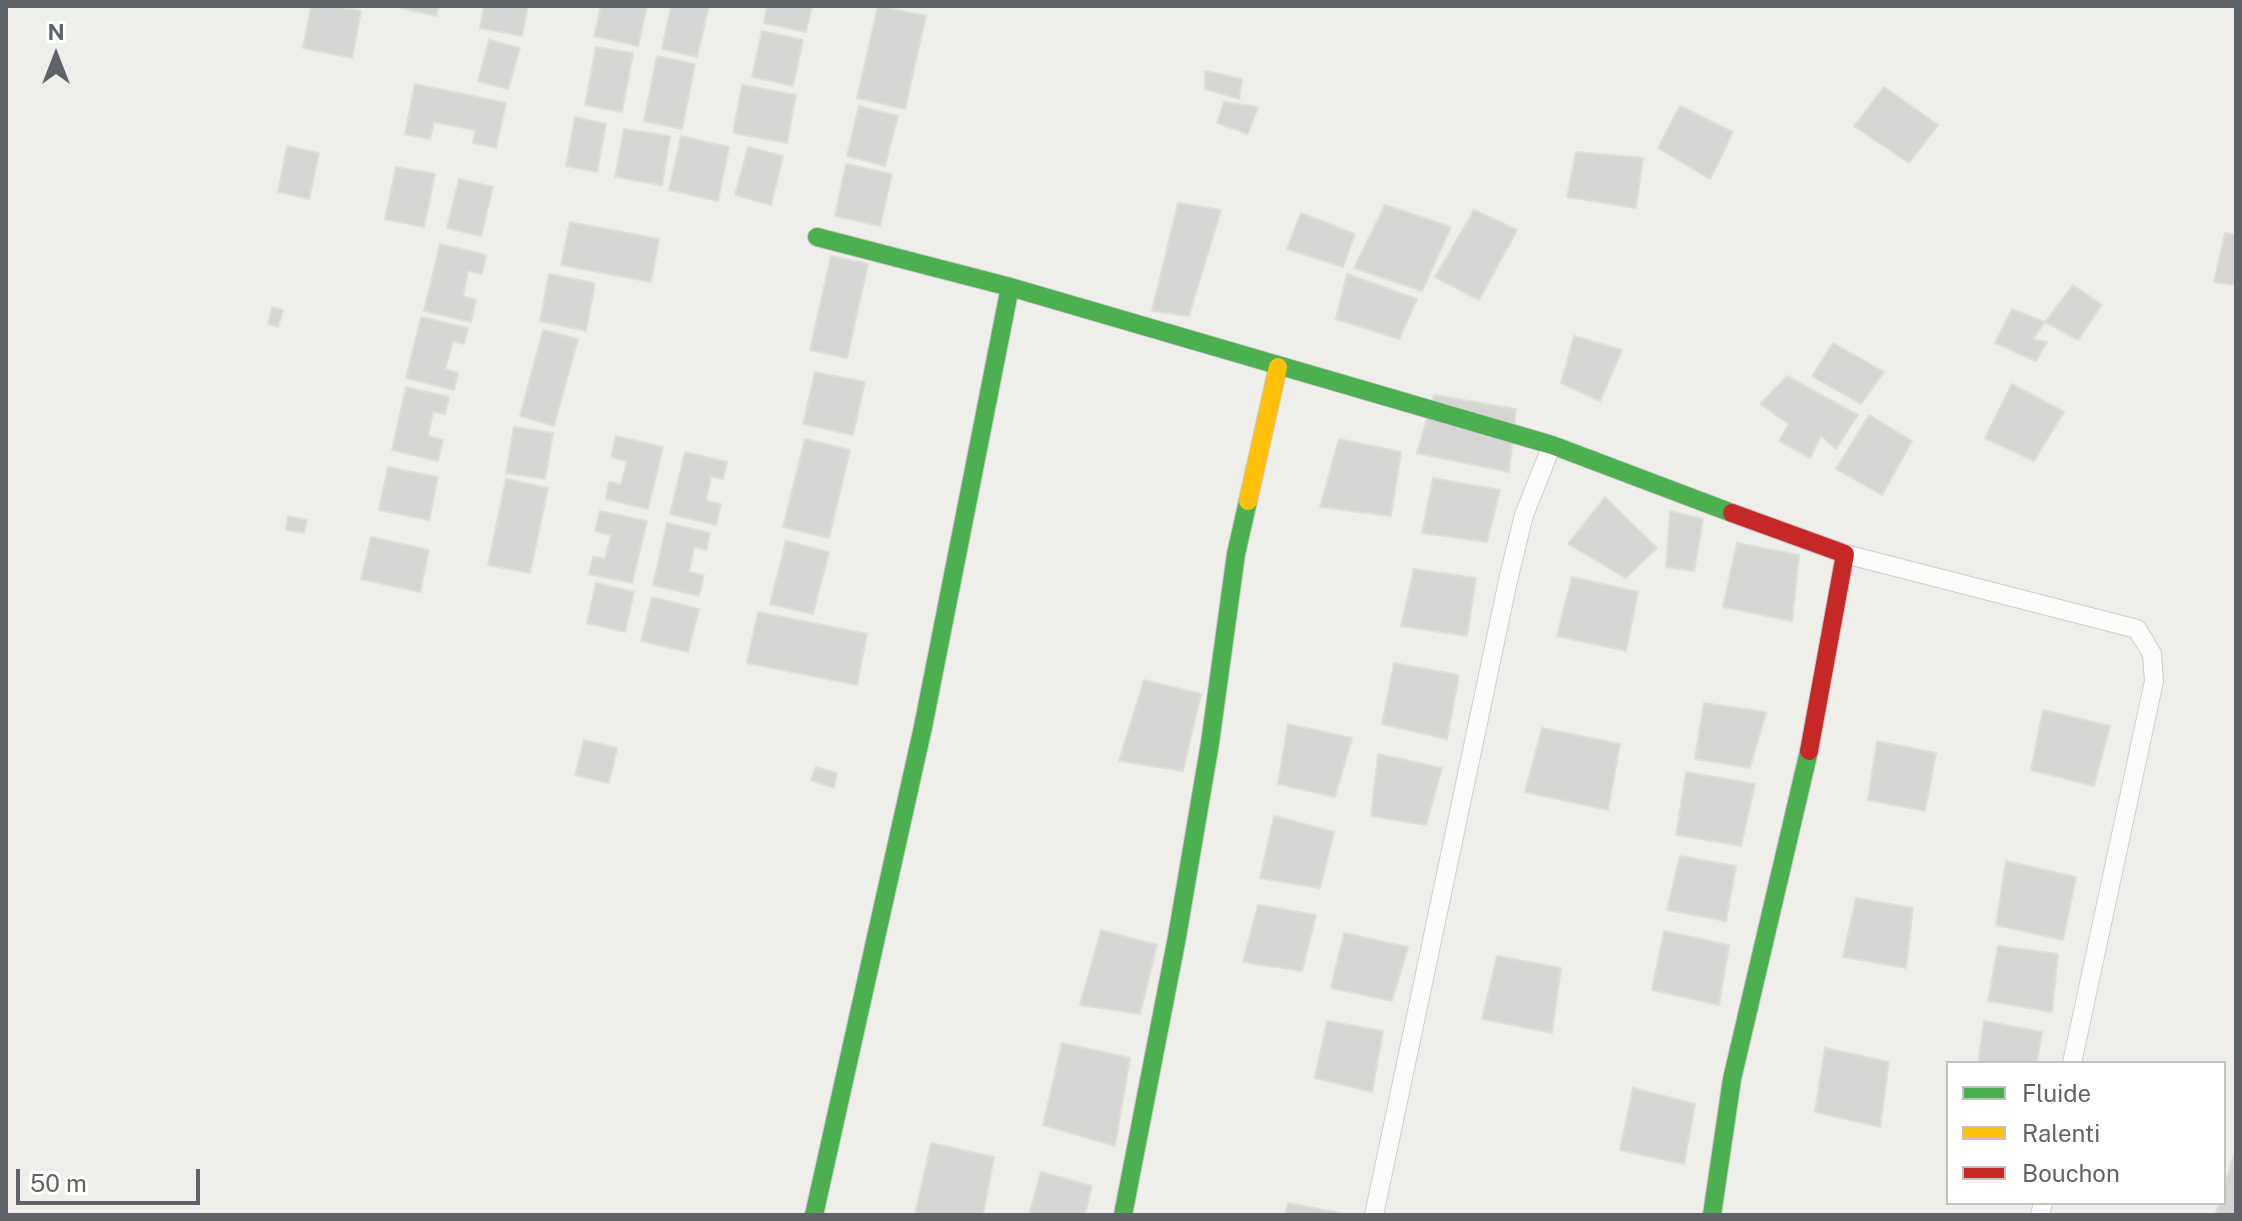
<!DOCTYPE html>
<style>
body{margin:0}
#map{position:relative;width:2242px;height:1221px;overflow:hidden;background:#efeeea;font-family:"Public Sans",sans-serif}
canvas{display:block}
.frame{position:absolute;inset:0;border:8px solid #5f6368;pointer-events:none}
.legend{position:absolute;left:1946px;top:1061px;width:280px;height:144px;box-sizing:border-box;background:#fff;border:2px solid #bfc1c3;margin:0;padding:10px 14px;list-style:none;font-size:24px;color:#5f6368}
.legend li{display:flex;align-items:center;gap:16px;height:40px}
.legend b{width:40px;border:2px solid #bfc1c3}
.north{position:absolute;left:16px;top:16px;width:80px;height:80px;-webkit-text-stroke:6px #fff;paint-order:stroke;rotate:0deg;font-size:22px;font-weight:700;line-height:32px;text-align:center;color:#5f6368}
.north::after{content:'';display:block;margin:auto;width:28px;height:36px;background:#5f6368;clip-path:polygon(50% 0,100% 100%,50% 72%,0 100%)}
.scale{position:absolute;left:16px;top:1169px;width:184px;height:36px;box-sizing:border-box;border:4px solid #5f6368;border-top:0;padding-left:10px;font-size:24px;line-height:28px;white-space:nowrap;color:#5f6368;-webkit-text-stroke:6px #fff;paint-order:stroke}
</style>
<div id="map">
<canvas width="2242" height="1221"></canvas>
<div class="frame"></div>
<ul class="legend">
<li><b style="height:10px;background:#4caf50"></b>Fluide</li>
<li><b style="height:10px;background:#ffc107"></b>Ralenti</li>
<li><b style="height:10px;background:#c62828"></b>Bouchon</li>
</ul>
<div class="north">N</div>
<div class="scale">50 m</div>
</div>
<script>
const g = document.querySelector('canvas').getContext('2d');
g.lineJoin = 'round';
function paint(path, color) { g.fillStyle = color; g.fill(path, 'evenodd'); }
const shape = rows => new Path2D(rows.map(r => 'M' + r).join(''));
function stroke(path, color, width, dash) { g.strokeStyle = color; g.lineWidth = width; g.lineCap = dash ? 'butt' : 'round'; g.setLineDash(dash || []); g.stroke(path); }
const building = shape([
 [311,6,333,6,361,11,352,58,303,48,311,6],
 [392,6,439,6,436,16,392,6],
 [484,6,528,6,522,36,480,28,484,6],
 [601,6,647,6,638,46,594,36,601,6],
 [671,6,709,6,697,57,662,49,671,6],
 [767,6,812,6,806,32,764,23,767,6],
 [878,6,926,16,905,109,857,98,878,6],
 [762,31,803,40,793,86,752,77,762,31],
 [489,40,520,48,508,89,478,81,489,40],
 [596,47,633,53,622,112,585,105,596,47],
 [657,56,695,64,682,129,644,121,657,56],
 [1205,71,1242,79,1239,99,1205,89,1205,71],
 [415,84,506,103,496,148,473,143,475,130,434,122,430,139,405,134,415,84],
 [742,85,796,95,787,143,733,133,742,85],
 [1884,87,1938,125,1909,163,1854,126,1884,87],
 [1224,102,1258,107,1248,134,1217,123,1224,102],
 [859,106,898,116,885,166,847,156,859,106],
 [1680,106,1733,132,1710,179,1658,148,1680,106],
 [575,117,606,124,597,172,566,166,575,117],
 [624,129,670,136,662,185,615,177,624,129],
 [681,136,729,147,718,201,669,190,681,136],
 [287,146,319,153,309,199,278,192,287,146],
 [748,147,783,156,771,205,735,195,748,147],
 [1576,152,1643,158,1636,208,1567,197,1576,152],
 [846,164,892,174,880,226,835,216,846,164],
 [396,167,435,174,424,227,385,219,396,167],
 [459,179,493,187,481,236,447,228,459,179],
 [1178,203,1221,210,1189,316,1152,311,1178,203],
 [1385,205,1451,227,1422,291,1354,268,1385,205],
 [1474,210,1517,230,1479,300,1435,277,1474,210],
 [1301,213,1355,234,1343,267,1287,249,1301,213],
 [570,222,659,239,651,282,561,265,570,222],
 [2225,233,2236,235,2236,285,2214,282,2225,233],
 [440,244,486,255,482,274,468,271,463,296,476,300,471,322,424,311,440,244],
 [831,256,868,264,847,358,810,350,831,256],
 [549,274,595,283,586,331,540,321,549,274],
 [1347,274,1417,299,1399,339,1336,319,1347,274],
 [2073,285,2102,305,2078,340,2045,322,2073,285],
 [272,307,283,310,278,327,268,324,272,307],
 [2012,309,2045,322,2033,339,2047,342,2036,361,1995,343,2012,309],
 [421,317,468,328,464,344,453,341,445,369,458,373,454,390,406,378,421,317],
 [543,330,578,339,554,426,520,416,543,330],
 [1574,336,1622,350,1600,401,1561,383,1574,336],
 [1833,343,1884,372,1861,404,1812,376,1833,343],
 [815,372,865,382,853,435,803,424,815,372],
 [1787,376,1858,415,1836,449,1821,436,1810,458,1779,441,1789,424,1760,404,1787,376],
 [2012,384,2064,412,2034,461,1985,438,2012,384],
 [406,387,449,397,445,414,433,412,428,436,443,440,438,461,392,450,406,387],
 [1434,395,1516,409,1509,472,1417,453,1434,395],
 [1869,415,1912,441,1882,495,1836,469,1869,415],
 [514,427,553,433,545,479,506,473,514,427],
 [616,436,663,447,648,509,606,499,609,482,621,485,627,461,611,457,616,436],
 [805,439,850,450,829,538,783,527,805,439],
 [1339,439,1401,452,1391,516,1320,507,1339,439],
 [685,452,727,462,723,479,711,476,706,501,721,504,716,525,670,514,685,452],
 [388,467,438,477,429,520,379,510,388,467],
 [1433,478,1500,490,1487,542,1422,533,1433,478],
 [506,479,548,488,530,573,488,565,506,479],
 [1605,497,1657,548,1626,578,1568,544,1605,497],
 [600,511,647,521,632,583,589,574,593,557,605,559,611,535,595,531,600,511],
 [1670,511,1703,519,1694,571,1666,567,1670,511],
 [288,516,307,520,304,533,286,530,288,516],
 [667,523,710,533,706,550,694,547,689,572,704,575,699,596,653,585,667,523],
 [371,537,429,550,420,592,361,579,371,537],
 [786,541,829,552,813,614,770,604,786,541],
 [1737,543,1799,555,1792,621,1723,607,1737,543],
 [1414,569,1476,578,1467,636,1401,626,1414,569],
 [1572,577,1638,592,1626,651,1557,636,1572,577],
 [596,583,634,592,625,632,587,623,596,583],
 [652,597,699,609,688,652,641,641,652,597],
 [758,612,867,634,857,685,747,663,758,612],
 [1394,663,1459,675,1447,739,1382,724,1394,663],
 [1144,680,1201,694,1183,771,1119,761,1144,680],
 [1704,703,1766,712,1750,768,1695,759,1704,703],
 [2043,710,2110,726,2094,786,2031,770,2043,710],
 [1288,724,1352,738,1335,797,1278,784,1288,724],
 [1542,728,1620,744,1608,810,1525,792,1542,728],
 [584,740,617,748,609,783,575,775,584,740],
 [1877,741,1936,753,1925,811,1868,800,1877,741],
 [1378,754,1442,768,1426,825,1371,816,1378,754],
 [816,767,837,773,834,788,811,780,816,767],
 [1686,772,1755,784,1741,846,1676,835,1686,772],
 [1274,816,1334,832,1320,888,1260,878,1274,816],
 [1680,856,1736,866,1726,921,1667,910,1680,856],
 [2006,861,2076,877,2063,940,1996,925,2006,861],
 [1856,898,1913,908,1906,968,1843,957,1856,898],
 [1258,905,1316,915,1302,971,1243,962,1258,905],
 [1101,930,1157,945,1140,1014,1080,1005,1101,930],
 [1664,931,1729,945,1719,1005,1652,990,1664,931],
 [1344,933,1408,947,1392,1001,1331,988,1344,933],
 [1998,946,2058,954,2052,1012,1988,1001,1998,946],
 [1497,956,1561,968,1552,1033,1482,1019,1497,956],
 [1327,1021,1383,1031,1372,1092,1315,1078,1327,1021],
 [1984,1021,2042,1032,2037,1063,1978,1063,1984,1021],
 [1062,1043,1130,1058,1115,1146,1043,1125,1062,1043],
 [1825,1048,1889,1062,1880,1127,1815,1112,1825,1048],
 [1633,1088,1695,1104,1684,1164,1620,1150,1633,1088],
 [931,1143,994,1157,983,1215,915,1215,931,1143],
 [2234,1154,2236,1154,2236,1215,2215,1215,2219,1203,2224,1203,2224,1186,2234,1154],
 [1041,1172,1092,1186,1085,1215,1029,1215,1041,1172],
 [1288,1203,1341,1213,1341,1215,1285,1215,1288,1203]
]);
const street = shape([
 [1845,554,2137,629,2152,654,2154,681,2072,1063],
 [1374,1215,1509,576,1524,515,1552,445],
 [2040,1215,2043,1203]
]);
const fast = shape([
 [817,237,1010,287,1552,445,1732,513],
 [814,1215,923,727,1010,287],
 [1123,1215,1177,937,1210,743,1236,554,1248,501],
 [1712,1215,1732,1079,1809,751]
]);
const slow = shape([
 [1248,501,1278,367]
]);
const jam = shape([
 [1732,513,1845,554,1809,751]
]);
paint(building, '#d6d5d3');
stroke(building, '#deddd9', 2);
stroke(street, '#cbcccc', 20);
stroke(fast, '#cacacb', 20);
stroke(slow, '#cacacb', 20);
stroke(jam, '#cacacb', 20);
stroke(street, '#fdfcfc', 18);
stroke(fast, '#4caf50', 18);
stroke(slow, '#ffc107', 18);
stroke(jam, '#c62828', 18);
</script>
